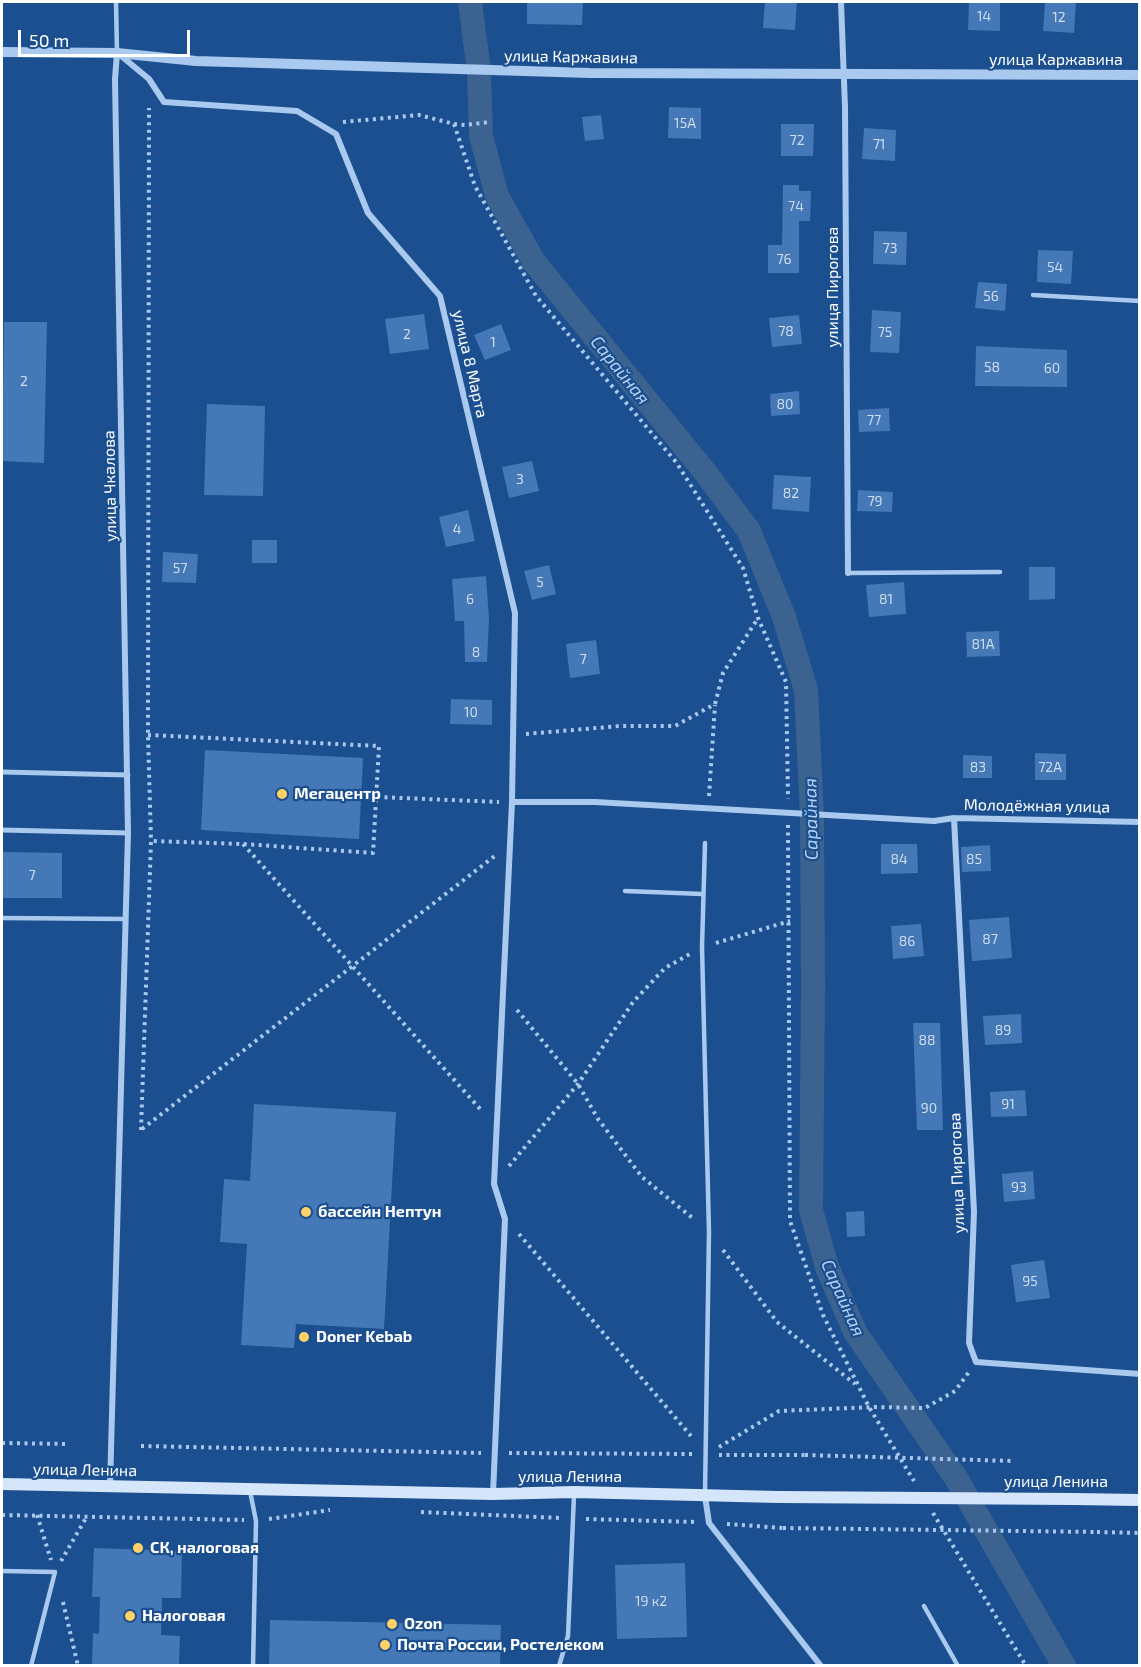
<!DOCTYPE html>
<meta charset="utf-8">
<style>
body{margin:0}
#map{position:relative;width:1141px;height:1667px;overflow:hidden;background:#1b4f8f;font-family:"Exo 2",sans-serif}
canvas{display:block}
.frame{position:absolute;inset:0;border:3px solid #fff;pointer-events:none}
.scale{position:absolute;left:18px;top:30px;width:172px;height:27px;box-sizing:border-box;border:3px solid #fff;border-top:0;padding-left:8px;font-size:18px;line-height:21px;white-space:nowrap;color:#fff;-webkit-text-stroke:4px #1b4f8f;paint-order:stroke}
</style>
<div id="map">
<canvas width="1141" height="1667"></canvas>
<div class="frame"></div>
<div class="scale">50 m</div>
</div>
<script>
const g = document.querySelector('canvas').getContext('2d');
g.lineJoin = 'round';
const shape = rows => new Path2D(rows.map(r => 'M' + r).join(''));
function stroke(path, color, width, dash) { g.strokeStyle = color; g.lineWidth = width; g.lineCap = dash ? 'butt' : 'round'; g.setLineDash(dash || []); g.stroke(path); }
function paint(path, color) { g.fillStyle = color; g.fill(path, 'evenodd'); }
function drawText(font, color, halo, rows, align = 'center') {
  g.font = font + ' "Exo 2",sans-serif'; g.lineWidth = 4.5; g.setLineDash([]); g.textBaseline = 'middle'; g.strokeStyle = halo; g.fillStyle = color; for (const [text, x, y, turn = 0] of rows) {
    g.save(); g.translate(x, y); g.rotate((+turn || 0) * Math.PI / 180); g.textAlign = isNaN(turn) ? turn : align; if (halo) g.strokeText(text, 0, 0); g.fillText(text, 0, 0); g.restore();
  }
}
const canal = shape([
 [470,2,479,71,481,136,497,196,534,262,705,472,749,531,784,617,806,690,812,816,813,988,811,1210,827,1267,855,1332,956,1478,1064,1666]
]);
const building = shape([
 [527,2,583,2,582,25,527,24],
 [765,2,797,2,795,30,763,28],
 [969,2,1000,2,1000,31,968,30],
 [1045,2,1076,2,1074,33,1043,31],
 [669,107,701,108,701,139,668,138],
 [601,115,604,139,585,141,582,117],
 [781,124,814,124,813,156,781,156],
 [864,128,896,130,895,161,862,159],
 [783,185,799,185,799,191,811,191,810,221,799,221,799,273,768,273,768,245,782,245],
 [874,231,907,232,906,265,873,264],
 [1038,250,1073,251,1071,284,1037,282],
 [978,282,1007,284,1005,311,975,308],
 [872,310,901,312,899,353,870,352],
 [424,314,429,349,390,354,385,319],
 [799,315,802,344,772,347,769,318],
 [4,322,47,322,44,463,2,461],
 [501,324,511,350,485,360,474,335],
 [976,346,1067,350,1067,387,975,386],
 [799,391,800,414,771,416,770,394],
 [207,404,265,406,263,496,204,495],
 [889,408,890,431,859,432,858,410],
 [532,461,539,491,509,498,502,467],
 [774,475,811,477,809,512,772,509],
 [858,490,893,492,892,512,857,511],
 [468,510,475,541,446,547,439,517],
 [252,540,277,540,277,563,252,563],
 [163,552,198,554,196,583,162,582],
 [549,565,556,594,532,600,524,571],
 [1029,567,1055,567,1055,599,1029,600],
 [486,576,489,619,487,662,465,662,464,621,455,621,452,579],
 [904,582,906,614,869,617,866,585],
 [999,631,1000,656,967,657,966,632],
 [596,640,600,674,570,678,566,644],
 [451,699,492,700,492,725,450,724],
 [205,750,363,758,359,839,201,830],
 [1035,753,1066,754,1066,780,1035,780],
 [963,755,992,756,992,778,963,778],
 [881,844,917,844,918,873,881,874],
 [990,845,991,871,962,872,961,847],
 [2,852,62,853,62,898,2,898],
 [1009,917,1012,958,972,961,969,920],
 [921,924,924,956,893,959,891,926],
 [1021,1014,1022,1043,985,1045,983,1016],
 [913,1023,940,1023,943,1130,917,1130],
 [1025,1090,1027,1116,991,1117,990,1092],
 [254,1104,396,1112,384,1329,296,1324,294,1348,241,1345,247,1244,220,1242,224,1179,250,1181],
 [1033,1171,1035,1199,1004,1202,1002,1174],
 [864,1211,865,1236,847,1237,846,1212],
 [1044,1260,1050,1298,1016,1302,1011,1265],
 [94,1548,182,1551,181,1598,162,1598,161,1635,180,1636,179,1665,92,1665,93,1633,99,1634,100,1597,92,1597],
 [685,1563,687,1637,617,1639,615,1565],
 [270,1620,501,1625,500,1665,269,1665]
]);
const path = shape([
 [343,122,419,115,454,124,465,125,490,122],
 [454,124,475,186,536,296,676,462,743,568,758,618,786,682,788,799],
 [526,734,620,726,675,726,715,704,723,673,758,618],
 [148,735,379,746,373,853,243,844,151,841],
 [709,796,715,705],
 [377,797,499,802],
 [788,825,790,1221,823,1315,869,1407,914,1481],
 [243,844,482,1111],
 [716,943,790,921],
 [517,1010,578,1084,598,1119,642,1177,695,1220],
 [142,1129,496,855],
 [141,1130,151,841,148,735,149,108],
 [509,1166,578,1084,633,1002,665,968,690,954],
 [519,1234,691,1436],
 [723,1250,777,1322,855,1384],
 [2,1443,68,1444],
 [141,1446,481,1453],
 [719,1447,779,1411,875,1407,925,1408,955,1391,969,1372],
 [509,1453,694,1454],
 [719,1455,805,1455],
 [421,1512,561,1518],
 [933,1513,1026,1666],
 [2,1515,244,1520],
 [37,1515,51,1560],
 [269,1519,330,1510],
 [586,1519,696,1522],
 [727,1524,783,1528],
 [1097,1532,1140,1533],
 [61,1561,86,1518],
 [63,1602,78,1666]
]);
const service = shape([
 [116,2,117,53],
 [1033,295,1140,301],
 [848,573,1000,572],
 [625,891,702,894],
 [2,918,126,919],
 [250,1491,256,1521,253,1666],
 [705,1493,709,1232,702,947,705,843],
 [2,1571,55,1572,31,1666],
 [924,1606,958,1666],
 [559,1666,568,1636,574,1495]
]);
const pedestrian = shape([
 [2,772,128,775],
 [2,830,128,833]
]);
const minor = shape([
 [841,2,845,107,848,573],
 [120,55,149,79,164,102,297,111,336,134,368,213,440,296,515,613,512,802,494,1184,505,1219,493,1494],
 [512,802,595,802],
 [954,818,974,1212,969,1343,976,1362,1140,1374],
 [934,821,954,818,1140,822],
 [110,1486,128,833,115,79,117,53],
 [705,1496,709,1523,821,1666]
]);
const tertiary = shape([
 [2,52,117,53,196,61,590,73,1140,75]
]);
const secondary = shape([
 [2,1484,493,1494,574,1492,778,1497],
 [1073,1499,1140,1500]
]);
const pathBridge = shape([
 [805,1455,1013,1461],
 [783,1528,1097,1532]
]);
const minorBridge = shape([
 [595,802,934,821]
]);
const secondaryBridge = shape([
 [778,1497,1073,1499]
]);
const markers = [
 [282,794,6,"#ffd166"],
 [306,1212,6,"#ffd166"],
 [304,1337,6,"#ffd166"],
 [138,1548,6,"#ffd166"],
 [130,1616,6,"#ffd166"],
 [392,1624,6,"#ffd166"],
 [385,1645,6,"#ffd166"]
];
const numberNames = [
 ["14",984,16],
 ["12",1059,17],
 ["15А",685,123],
 ["72",797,140],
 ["71",879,144],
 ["74",796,206],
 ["73",890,248],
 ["76",784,259],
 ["54",1055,267],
 ["56",991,296],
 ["78",786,331],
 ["75",885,332],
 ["2",407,334],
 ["1",493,342],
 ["58",992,367],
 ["60",1052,368],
 ["2",24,381],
 ["80",785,404],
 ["77",874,420],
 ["3",520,479],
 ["82",791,493],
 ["79",875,501],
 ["4",457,529],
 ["57",180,568],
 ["5",540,582],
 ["6",470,599],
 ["81",886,599],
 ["81А",983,644],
 ["8",476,652],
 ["7",583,659],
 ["10",471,712],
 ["83",978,767],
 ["72А",1050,767],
 ["84",899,859],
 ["85",974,859],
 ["7",32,875],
 ["87",990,939],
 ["86",907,941],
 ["89",1003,1030],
 ["88",927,1040],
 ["91",1008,1104],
 ["90",929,1108],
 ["93",1019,1187],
 ["95",1030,1281],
 ["19 к2",651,1601]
];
const streetNames = [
 ["улица Каржавина",571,57,1],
 ["улица Каржавина",1056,60],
 ["улица Пирогова",833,287,-90],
 ["улица 8 Марта",470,364,77],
 ["улица Чкалова",110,486,-91],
 ["Молодёжная улица",1037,806,1],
 ["улица Пирогова",957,1173,-92],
 ["улица Ленина",85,1470,1],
 ["улица Ленина",570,1477],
 ["улица Ленина",1056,1482]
];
const poiNames = [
 ["Мегацентр",294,794],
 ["бассейн Нептун",318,1212],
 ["Doner Kebab",316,1337],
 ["СК, налоговая",150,1548],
 ["Налоговая",142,1616],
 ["Ozon",404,1624],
 ["Почта России, Ростелеком",397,1645]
];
const waterNames = [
 ["Сарайная",620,370,51],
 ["Сарайная",811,819,-91],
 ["Сарайная",843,1298,66]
];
stroke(canal, '#3c6290', 24);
paint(building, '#4478b7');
stroke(path, '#a9c9ee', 4, [3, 4.5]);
stroke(service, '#a9c9ee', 4.5);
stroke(pedestrian, '#a9c9ee', 5);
stroke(minor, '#a9c9ee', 6);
stroke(tertiary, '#a9c9ee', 10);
stroke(secondary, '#d6e6fa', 12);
stroke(pathBridge, '#a9c9ee', 4, [3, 4.5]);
stroke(minorBridge, '#a9c9ee', 6);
stroke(secondaryBridge, '#d6e6fa', 12);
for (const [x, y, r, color] of markers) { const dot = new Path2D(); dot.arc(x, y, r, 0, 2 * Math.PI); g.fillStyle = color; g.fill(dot); stroke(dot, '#1b4f8f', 2); }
drawText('14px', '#d0dded', null, numberNames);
drawText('16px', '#fff', '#1b4f8f', streetNames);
drawText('bold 16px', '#fff', '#1b4f8f', poiNames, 'left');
drawText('italic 18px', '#b5d3f5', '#1b4f8f', waterNames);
</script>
